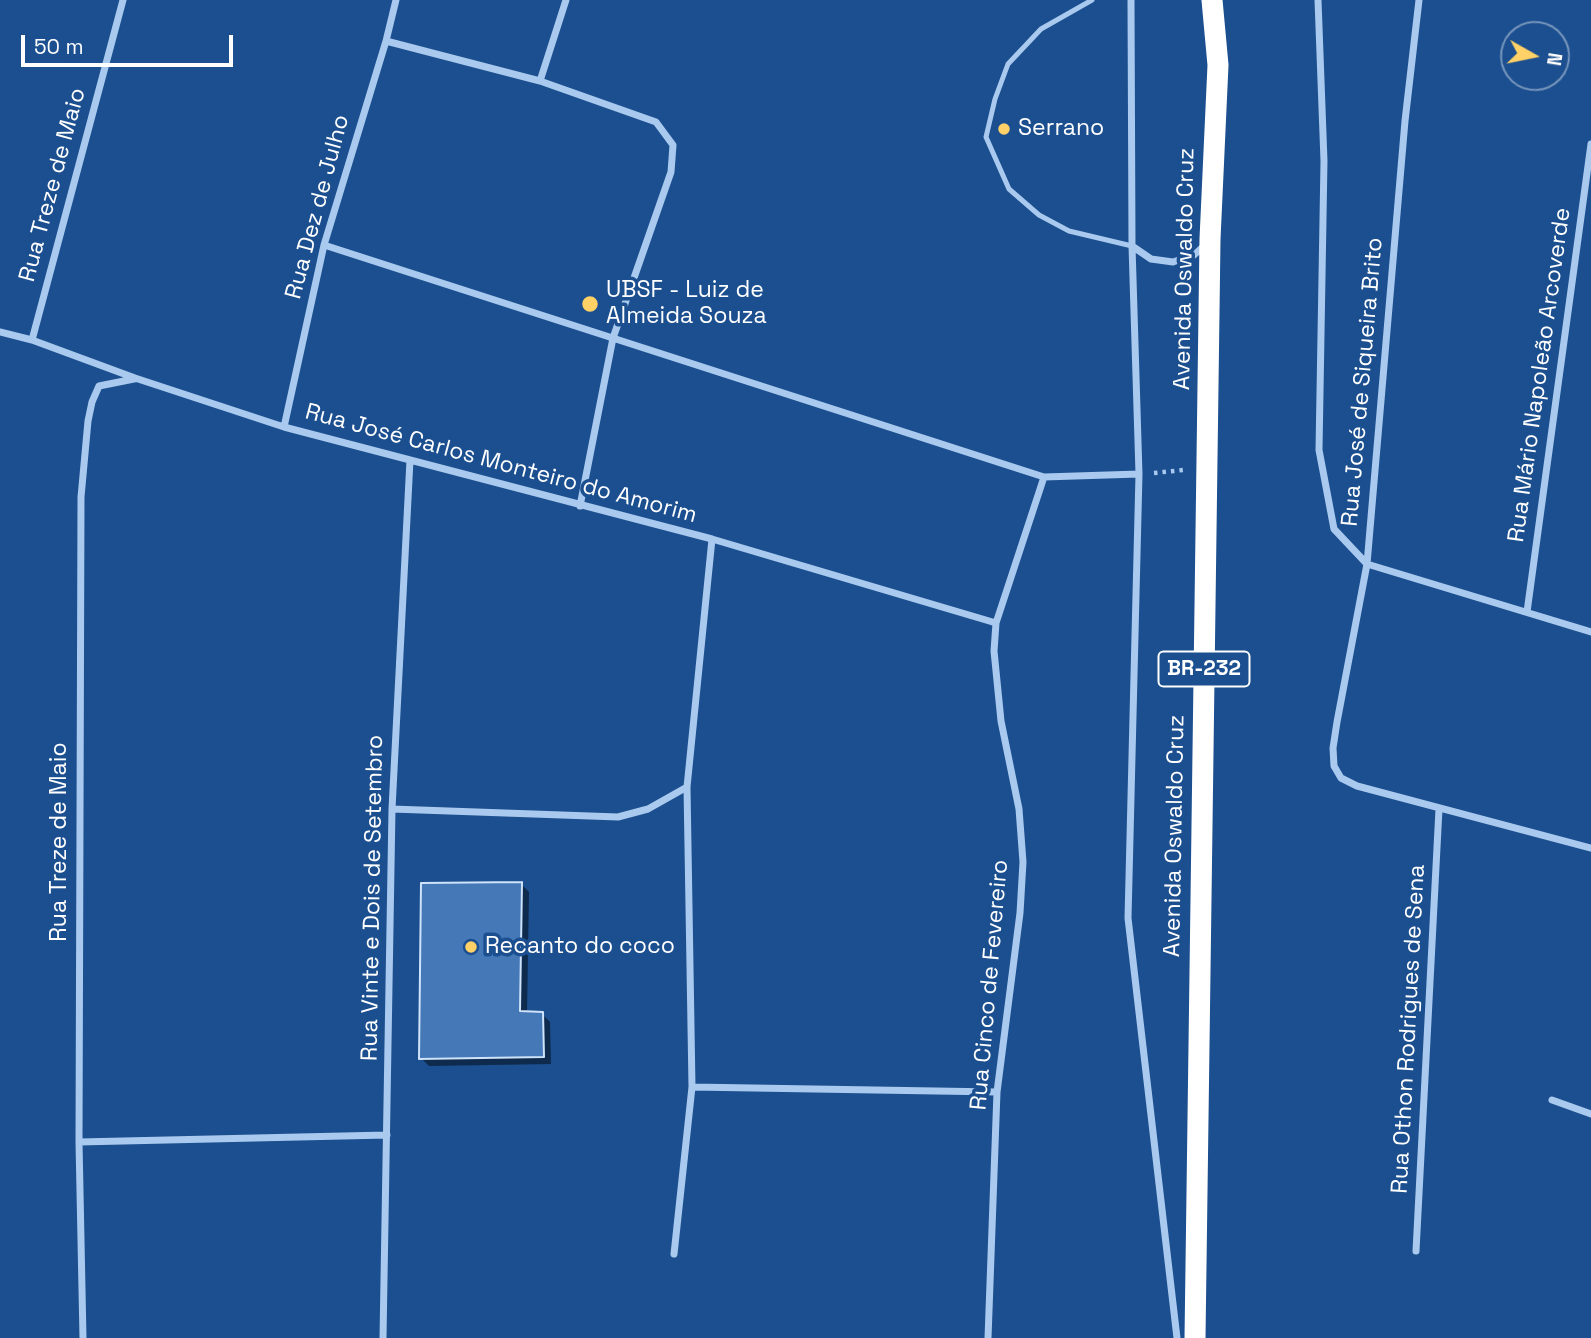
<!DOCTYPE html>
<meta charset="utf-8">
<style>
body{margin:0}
#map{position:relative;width:1591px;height:1338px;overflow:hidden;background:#1b4f8f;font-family:"Space Grotesk",sans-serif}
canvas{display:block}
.north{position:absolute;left:1500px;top:21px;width:70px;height:70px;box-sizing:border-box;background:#1b4f8f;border:2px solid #7695bc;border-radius:50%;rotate:99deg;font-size:19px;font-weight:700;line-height:28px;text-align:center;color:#fff}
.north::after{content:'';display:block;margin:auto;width:24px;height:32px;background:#ffd166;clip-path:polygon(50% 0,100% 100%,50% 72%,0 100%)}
.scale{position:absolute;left:21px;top:35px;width:212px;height:32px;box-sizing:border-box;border:4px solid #fff;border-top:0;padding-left:9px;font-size:21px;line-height:24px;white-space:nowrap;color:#fff;-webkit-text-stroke:5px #1b4f8f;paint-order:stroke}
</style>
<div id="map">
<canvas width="1591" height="1338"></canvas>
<div class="north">N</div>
<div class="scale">50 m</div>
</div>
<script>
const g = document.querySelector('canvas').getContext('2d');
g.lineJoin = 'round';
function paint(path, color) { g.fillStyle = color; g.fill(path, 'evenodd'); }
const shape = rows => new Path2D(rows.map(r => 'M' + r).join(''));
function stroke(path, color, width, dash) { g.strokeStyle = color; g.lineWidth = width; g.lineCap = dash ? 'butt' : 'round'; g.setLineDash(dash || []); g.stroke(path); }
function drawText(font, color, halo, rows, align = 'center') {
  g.font = font + ' "Space Grotesk",sans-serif'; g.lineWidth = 7; g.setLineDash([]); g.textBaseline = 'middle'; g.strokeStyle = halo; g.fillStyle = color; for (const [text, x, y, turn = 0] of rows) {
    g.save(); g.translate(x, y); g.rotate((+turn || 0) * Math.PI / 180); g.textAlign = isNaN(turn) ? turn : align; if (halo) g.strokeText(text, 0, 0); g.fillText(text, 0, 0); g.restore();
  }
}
const shadow = shape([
 [521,884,529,892,527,1013,542,1014,550,1022,551,1064,429,1066,421,1058]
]);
const building = shape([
 [522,882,520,1011,543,1012,544,1057,419,1059,421,883,522,882]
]);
const path = shape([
 [1154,473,1183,470]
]);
const lane = shape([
 [1092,0,1041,29,1008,64,995,99,986,137,1009,189,1039,215,1069,231,1132,246]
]);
const street = shape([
 [1131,0,1132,246,1139,474,1128,918,1177,1338],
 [1318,0,1324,161,1319,450,1334,529,1367,564,1591,632],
 [1419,0,1405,121,1367,564,1337,722,1333,748,1334,766,1341,778,1357,786,1591,848],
 [386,41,540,81,656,122,673,145,671,172,613,338,580,506],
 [540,81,566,0],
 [324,245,1044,477,1139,474],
 [1132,246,1151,259,1173,262,1194,255,1205,245],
 [0,332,32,340,135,378,284,427,712,539,996,623],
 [32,340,123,0],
 [284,427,324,245,386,41,396,0],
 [1527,612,1591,144],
 [392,809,618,817,648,809,687,787],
 [692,1087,997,1092],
 [1552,1100,1591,1114],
 [79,1142,387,1135],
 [1416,1251,1439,809],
 [674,1254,692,1087,687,787,712,539],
 [83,1338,79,1142,81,497,88,421,92,402,99,386,134,379],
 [383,1338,392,809,410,460],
 [988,1338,997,1092,1020,913,1023,862,1019,809,1001,721,994,651,996,623,1044,477]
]);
const highway = shape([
 [1195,1338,1210,239,1218,65,1212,0]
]);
const markers = [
 [1004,129,7,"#ffd166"],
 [590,304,9,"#ffd166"],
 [471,947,7,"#ffd166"]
];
const shields = [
 [1204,669,91]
];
const shieldNames = [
 ["BR-232",1204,669]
];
const poiNames = [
 ["Serrano",1018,129],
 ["UBSF - Luiz de",606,291],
 ["Almeida Souza",606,317],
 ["Recanto do coco",485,947]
];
const streetNames = [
 ["Rua Treze de Maio",53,185,-75],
 ["Rua Dez de Julho",318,207,-75],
 ["Avenida Oswaldo Cruz",1185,269,-89],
 ["Rua Mário Napoleão Arcoverde",1540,375,-82],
 ["Rua José de Siqueira Brito",1363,382,-85],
 ["Rua José Carlos Monteiro do Amorim",501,464,15],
 ["Avenida Oswaldo Cruz",1175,836,-89],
 ["Rua Treze de Maio",60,842,-90],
 ["Rua Vinte e Dois de Setembro",373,898,-89],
 ["Rua Cinco de Fevereiro",990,985,-85],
 ["Rua Othon Rodrigues de Sena",1409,1029,-87]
];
paint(shadow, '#0007');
paint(building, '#4478b7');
stroke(building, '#cfe3fa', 2);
stroke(path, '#a9c9ee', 4.5, [3.5, 5]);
stroke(lane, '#a9c9ee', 5);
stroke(street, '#a9c9ee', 7);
stroke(highway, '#fff', 21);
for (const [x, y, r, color] of markers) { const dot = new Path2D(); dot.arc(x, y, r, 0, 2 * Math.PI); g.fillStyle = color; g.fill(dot); stroke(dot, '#1b4f8f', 2.5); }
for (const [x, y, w] of shields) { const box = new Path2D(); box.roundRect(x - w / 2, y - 17.5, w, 35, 5); g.fillStyle = '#1b4f8f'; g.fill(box); stroke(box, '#fff', 2); }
drawText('bold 21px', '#fff', null, shieldNames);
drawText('23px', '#fff', '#1b4f8f', poiNames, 'left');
drawText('23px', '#fff', '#1b4f8f', streetNames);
</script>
